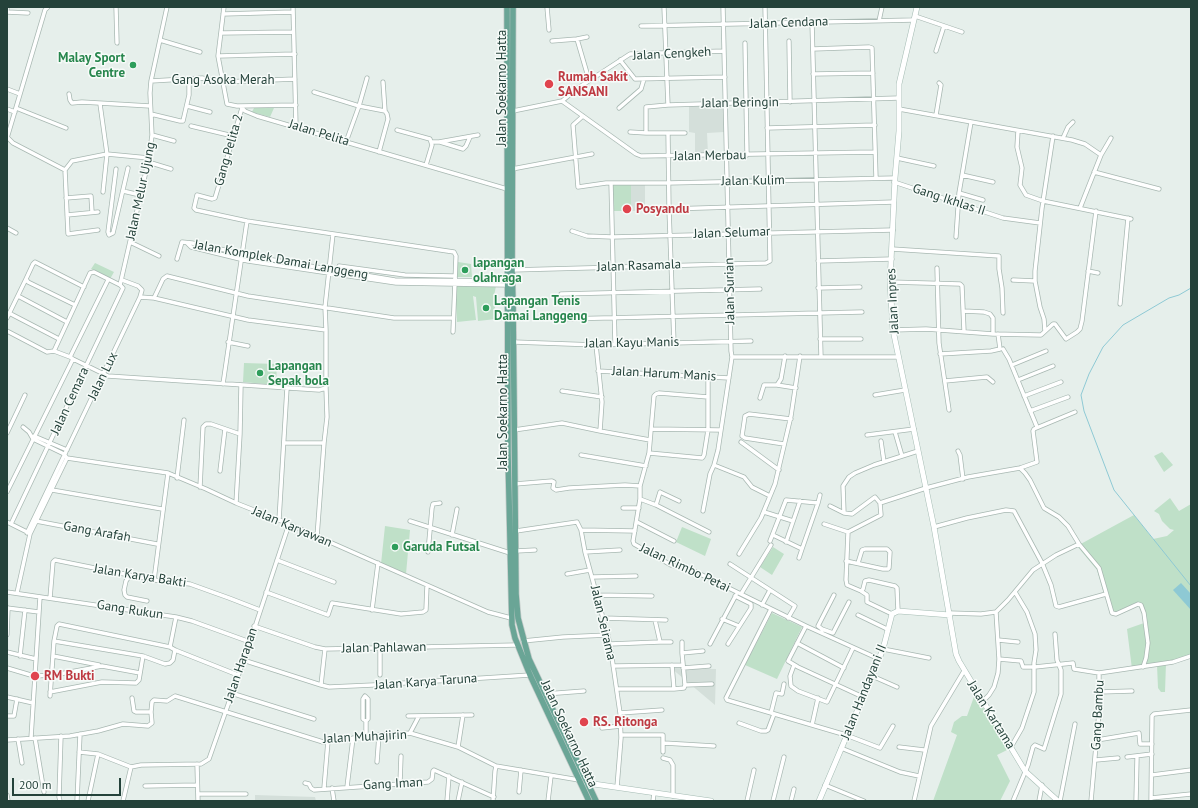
<!DOCTYPE html>
<style>
body{margin:0}
#map{position:relative;width:1198px;height:808px;overflow:hidden;background:#e6efeb;font-family:"PT Sans",sans-serif}
canvas{display:block}
.frame{position:absolute;inset:0;border:8px solid #24423a;pointer-events:none}
.scale{position:absolute;left:12px;top:778px;width:109px;height:18px;box-sizing:border-box;border:2px solid #24423a;border-top:0;padding-left:5px;font-size:12px;line-height:14px;white-space:nowrap;color:#24423a;-webkit-text-stroke:3px #f7fbf9;paint-order:stroke}
</style>
<div id="map">
<canvas width="1198" height="808"></canvas>
<div class="frame"></div>
<div class="scale">200 m</div>
</div>
<script>
const g = document.querySelector('canvas').getContext('2d');
g.lineJoin = 'round';
function paint(path, color) { g.fillStyle = color; g.fill(path, 'evenodd'); }
const shape = rows => new Path2D(rows.map(r => 'M' + r).join(''));
function stroke(path, color, width, dash) { g.strokeStyle = color; g.lineWidth = width; g.lineCap = dash ? 'butt' : 'round'; g.setLineDash(dash || []); g.stroke(path); }
function drawText(font, color, halo, rows, align = 'center') {
  g.font = font + ' "PT Sans",sans-serif'; g.lineWidth = 3; g.setLineDash([]); g.textBaseline = 'middle'; g.strokeStyle = halo; g.fillStyle = color; for (const [text, x, y, turn = 0] of rows) {
    g.save(); g.translate(x, y); g.rotate((+turn || 0) * Math.PI / 180); g.textAlign = isNaN(turn) ? turn : align; if (halo) g.strokeText(text, 0, 0); g.fillText(text, 0, 0); g.restore();
  }
}
const built = shape([
 [724,105,724,132,707,133,708,154,695,154,695,133,689,132,689,106],
 [631,185,645,185,645,211,631,211],
 [671,668,716,669,715,705],
 [255,795,315,797,316,801,255,801]
]);
const green = shape([
 [254,108,274,108,270,117,252,112],
 [612,185,631,185,631,206,623,206,623,211,613,211],
 [458,262,471,264,472,277,457,277],
 [95,263,114,272,110,279,91,269],
 [455,286,496,286,494,296,496,319,478,321,476,297,473,296,476,320,457,322],
 [244,363,277,364,276,385,243,382],
 [1162,452,1173,465,1164,472,1154,456],
 [1170,498,1179,511,1191,504,1191,656,1166,663,1165,692,1161,692,1158,688,1157,665,1132,669,1127,629,1144,623,1143,613,1140,605,1116,614,1111,613,1104,594,1097,570,1077,546,1134,515,1153,539,1167,536,1174,530,1170,529,1162,521,1159,514,1154,511],
 [385,526,410,530,406,574,381,564],
 [682,527,711,539,705,556,676,542],
 [773,547,784,554,772,575,760,567],
 [772,613,802,627,777,679,745,665],
 [975,694,1009,749,997,755,1010,781,1000,801,933,801,957,735,951,732,954,722,962,716,967,716]
]);
const water = shape([
 [1181,583,1191,594,1191,610,1173,590]
]);
const stream = shape([
 [1191,288,1179,295,1169,298,1123,325,1103,347,1089,374,1081,395,1084,411,1114,490,1191,586]
]);
const street = shape([
 [116,7,117,43],
 [224,7,218,56,227,104,237,106,296,105],
 [293,7,296,126],
 [547,7,549,30],
 [664,7,668,105],
 [7,10,7,7],
 [7,12,28,13],
 [223,14,293,12],
 [915,16,962,32],
 [879,21,882,7],
 [812,22,821,357],
 [641,26,914,20],
 [221,33,293,32],
 [577,39,587,37],
 [160,40,200,52],
 [552,41,577,39,589,80],
 [789,41,790,102],
 [745,43,747,155],
 [813,49,869,47,872,48,876,178],
 [936,51,944,26],
 [218,56,295,54],
 [620,60,635,79,725,77],
 [813,74,873,73],
 [151,81,202,78,222,82,295,79],
 [7,89,20,94],
 [314,92,359,106,385,111],
 [69,94,70,100,72,103,82,102,150,106],
 [562,101,636,154,641,156,875,152],
 [100,104,107,154,103,192],
 [187,106,210,112],
 [241,107,245,111,257,116,507,189],
 [16,108,66,128],
 [242,108,215,198,212,199,197,195,194,208,196,210,247,221,454,252,456,256,453,332],
 [619,108,641,89,644,79],
 [7,109,15,112],
 [899,109,1072,140,1085,144,1101,155],
 [513,111,562,101,578,88,630,54,724,51],
 [151,114,180,121,183,121,189,95,189,79],
 [936,115,941,85,939,83],
 [583,116,573,125,578,187,606,183,668,183,895,178],
 [191,126,233,136],
 [767,128,875,125],
 [397,130,430,139,432,145,426,165],
 [1018,131,1017,147,1022,168,1020,185,1026,195,1043,201,1131,219],
 [630,132,646,133],
 [668,133,669,209],
 [685,133,646,133,646,107,668,105,899,98],
 [152,135,174,141],
 [7,137,13,143,65,170,72,161,107,154,149,158],
 [7,138,45,10,48,7],
 [1063,138,1068,127,1073,122],
 [346,142,359,106,367,78],
 [432,142,439,142,478,135],
 [440,142,463,149,466,146,470,137],
 [379,152,388,119,387,114,385,111,383,82],
 [897,158,934,166],
 [148,162,171,169],
 [116,169,108,232,109,235,113,233,128,168],
 [512,169,592,154],
 [65,170,68,234,98,230],
 [1094,172,1159,189],
 [962,175,993,182],
 [894,182,1003,218,1040,223],
 [611,183,615,344],
 [123,191,140,195],
 [959,193,983,200],
 [66,198,91,196,92,212],
 [1080,208,1101,155,1111,138],
 [67,215,98,212],
 [7,228,16,233],
 [572,231,587,236,612,237,893,230],
 [956,237,959,193,971,122],
 [130,242,159,256],
 [187,243,191,247,248,261,396,283,507,285],
 [892,249,999,256,999,269,1002,288,1003,313],
 [177,259,182,242,192,243,267,259,395,280,507,281],
 [818,261,892,259],
 [339,266,405,275,454,276],
 [937,268,939,343,949,410],
 [512,270,766,263,770,261,765,7],
 [1088,271,1098,273],
 [26,279,33,264,35,262,84,287],
 [108,280,70,357,54,351,90,273,94,272,120,285],
 [122,280,138,286,142,290,140,297,154,298,248,320,326,330],
 [1013,280,1035,281],
 [890,282,960,284,962,286,964,331],
 [818,288,860,287],
 [561,294,760,289],
 [18,296,67,322],
 [154,298,163,279,167,276,248,296,394,318,453,318],
 [1120,304,1128,218],
 [964,311,984,312,990,314,993,318,993,334],
 [9,313,59,339],
 [7,318,26,279,28,282,75,305],
 [561,319,862,312],
 [893,330,926,329,993,334,1041,335,1053,324,1055,324,1066,339,1077,332,1080,329,1082,321,1096,211],
 [7,331,47,352,54,351],
 [1045,331,1044,319,1040,307,1035,281,1035,271,1042,208,1053,136],
 [820,339,861,339],
 [228,342,248,346],
 [514,342,596,345,751,341],
 [674,343,669,209,894,202],
 [596,345,602,402,600,431],
 [1003,349,1009,359,1037,427],
 [940,354,991,351,1000,349,998,334],
 [70,357,73,359,108,376,319,390,326,388,326,330,325,307,333,234],
 [732,357,898,357],
 [1012,365,1046,351],
 [598,371,729,378],
 [1018,380,1053,366],
 [945,381,987,377,993,382],
 [223,384,247,221],
 [777,385,796,388],
 [562,391,602,397],
 [875,395,905,390],
 [1024,396,1061,382],
 [708,397,659,393,656,394,654,396,649,453,640,486,640,499,633,541,634,544,671,565,694,571,806,626,879,659],
 [760,398,764,385,777,385,781,379,785,356],
 [1030,411,1068,397],
 [23,427,29,432,33,439],
 [652,429,720,430],
 [514,430,562,423,600,431,650,440],
 [895,432,902,456],
 [7,433,25,395],
 [867,435,914,429],
 [34,436,67,450],
 [33,439,64,454],
 [881,441,884,462],
 [741,442,779,470],
 [284,443,324,443],
 [784,444,745,438,742,436,745,416,749,414,791,419],
 [918,451,874,465,855,473,849,477,843,486,844,513,852,514,875,497,880,503,926,488,968,477,1020,468,1037,462,1033,431,1034,429,1075,412],
 [958,451,960,455,963,479],
 [649,453,702,458,703,457,704,455,708,430,708,377],
 [64,454,67,458,168,473,206,489,236,503,289,524,488,612,511,618],
 [581,455,646,466],
 [714,465,744,477,752,487,770,496],
 [1020,468,1025,473,1030,480,1044,508,1059,517,1068,526,1079,544],
 [220,471,225,429],
 [177,478,184,420],
 [515,484,552,481,554,482,553,488,556,490,569,488,625,485,640,486],
 [200,487,203,427,206,424,211,424,240,434],
 [52,490,162,509],
 [7,492,73,359],
 [640,499,656,505,709,532],
 [236,503,240,434,241,385],
 [818,503,820,495],
 [656,505,660,492,679,501],
 [830,506,844,513],
 [623,508,639,508],
 [703,511,710,474,714,465,718,450,732,357,731,351,723,7],
 [764,512,793,521],
 [279,520,287,388],
 [36,521,157,544],
 [410,521,510,553],
 [7,522,29,533],
 [637,522,674,541],
 [11,524,123,288,120,285,149,158,152,135,150,93,151,81,167,7],
 [824,524,848,532,881,515,880,503],
 [934,527,967,518,1006,510,1014,511,1042,563,1051,585,1056,606,1059,607,1106,594],
 [581,530,635,531],
 [516,531,577,522,581,530,585,552,610,644,620,713,621,738,617,787],
 [848,532,846,580,847,585,861,591,863,589,865,581,869,580,895,586,897,588,898,611],
 [27,533,140,297],
 [452,535,457,509],
 [317,537,324,443,327,417,326,388],
 [770,541,786,500,818,503,802,549,773,535],
 [786,542,800,501],
 [516,551,535,550],
 [428,552,432,508,433,504,440,503],
 [585,552,620,550],
 [739,554,761,518,775,484,791,416,800,356],
 [799,558,802,549],
 [277,560,334,582],
 [846,561,883,569,888,569,889,568,890,552,887,549,865,549,862,550,858,563],
 [730,564,795,606,788,618],
 [567,574,590,570],
 [130,575,126,581,124,590,125,595,127,597,147,601],
 [592,577,636,576],
 [154,580,168,473],
 [861,591,867,595,867,602,892,614],
 [7,592,176,617,192,621,250,642],
 [266,592,328,615,332,603,401,614,423,612,426,610,427,585],
 [17,593,30,534,67,458],
 [741,594,771,545],
 [597,595,652,596],
 [50,598,53,562,55,560,154,580,190,584,229,598,260,610],
 [762,605,770,590],
 [7,608,39,612],
 [771,609,726,698,727,700,846,735,880,748,893,726],
 [372,610,378,563],
 [949,613,981,614,996,612,1008,600,1033,570,1056,555,1079,544,1099,568,1112,613,1116,614,1138,604,1141,605,1144,613,1148,643,1146,658,1143,667],
 [858,615,887,629],
 [604,618,666,620],
 [722,619,739,626],
 [655,620,660,642,671,642],
 [254,626,315,647,325,649,517,645],
 [806,626,788,661,798,667,863,697],
 [822,629,833,633,849,602],
 [822,630,822,629,818,626,834,595],
 [7,635,8,608],
 [998,640,1018,642],
 [54,641,143,656,165,664,170,663,173,660,175,650],
 [523,641,563,637,608,635],
 [682,642,682,653],
 [797,643,844,668],
 [610,644,660,642],
 [710,644,736,595],
 [728,644,751,608,751,604,735,596],
 [170,647,176,617],
 [380,648,380,675],
 [883,649,929,658],
 [7,652,36,659],
 [20,656,25,610],
 [53,656,99,665],
 [999,659,1021,661,1023,667,1035,667,1073,663,1074,669,1099,673],
 [243,660,321,685,325,649],
 [672,665,674,689],
 [794,665,790,676,791,686,798,691,827,702,853,648],
 [613,666,682,665],
 [7,668,34,676,54,675,102,666,140,673],
 [683,668,709,666],
 [872,676,897,687],
 [321,685,329,687,373,685,530,675],
 [685,685,712,684],
 [617,689,674,689,684,688,685,685,682,653,703,651],
 [50,692,102,682,136,683,139,680,143,656],
 [1099,692,1132,691],
 [231,693,314,719],
 [545,694,584,691],
 [50,696,54,641,57,626,59,624,170,647,175,650,238,675],
 [7,697,33,703],
 [132,698,134,711,136,712,151,712],
 [983,701,989,695,994,687,998,673,999,659,996,612],
 [620,713,662,710],
 [771,713,776,693,782,694,784,684],
 [7,716,14,716,17,699],
 [408,716,472,715],
 [366,721,363,719,363,699,365,696,368,699,368,719,366,721,366,737],
 [739,723,761,731,766,731,768,730,774,714],
 [812,725,818,698],
 [602,728,621,726],
 [410,733,419,716],
 [621,735,663,735,663,752],
 [31,738,40,597],
 [35,738,44,792],
 [18,739,22,763],
 [7,740,70,736,98,731,123,724,148,726,152,723,151,712,152,702,154,700,167,701,175,696,323,742,379,735,410,733,458,747,496,766,579,780],
 [1097,740,1139,733,1140,744,1152,744],
 [664,743,714,746],
 [458,747,463,715],
 [899,747,924,750],
 [1011,747,1022,728,1034,692,1034,663,1036,650,1035,634,1027,612,1015,592],
 [841,748,900,772,919,776],
 [79,752,98,754,131,767,141,765,201,764,209,759,250,642,289,524],
 [1127,757,1152,754],
 [663,758,670,760,673,765,673,796],
 [1096,760,1118,758],
 [377,762,379,735],
 [197,764,198,801],
 [1152,775,1191,770],
 [305,783,309,784,311,788,314,790,428,782,432,779,433,771,434,770,494,797],
 [400,783,401,756],
 [825,785,864,801],
 [145,786,197,785],
 [347,787,353,738],
 [324,788,328,741],
 [332,788,334,801],
 [519,792,521,770],
 [198,794,246,794],
 [7,795,8,801],
 [1151,798,1191,794],
 [60,801,59,797,61,736],
 [77,801,80,734],
 [88,801,98,754],
 [123,801,131,767],
 [447,801,449,776],
 [458,801,462,782],
 [493,801,495,771,496,766],
 [548,801,551,776],
 [653,801,654,793],
 [747,801,754,770],
 [773,801,784,757],
 [791,801,794,789],
 [914,801,931,726,964,671],
 [1013,801,1028,765,1033,747,1035,745,1044,749,1061,694,1061,670,1057,660,1055,634],
 [1039,801,1042,785],
 [1060,801,1075,724],
 [1091,801,1099,712,1099,673,1173,662,1191,656],
 [1136,801,1137,758],
 [1151,801,1152,716,1154,714,1191,710]
]);
const secondary = shape([
 [917,7,899,84,899,131,895,178,890,282,893,330,934,527,956,654,959,661,1025,771,1058,801],
 [587,783,711,801],
 [819,801,872,676,883,649,892,614,898,611,950,615]
]);
const primary = shape([
 [507,7,508,453,512,625,515,638,530,675,589,801],
 [513,7,512,270,513,303,516,594,518,618,529,659,596,801]
]);
const markers = [
 [133,65,4,"#2e9e5b"],
 [549,84,5,"#e0444e"],
 [627,209,5,"#e0444e"],
 [465,270,4,"#2e9e5b"],
 [486,308,4,"#2e9e5b"],
 [260,373,4,"#2e9e5b"],
 [395,547,4,"#2e9e5b"],
 [35,676,5,"#e0444e"],
 [584,722,5,"#e0444e"]
];
const streetNames = [
 ["Jalan Cendana",789,23,-2],
 ["Jalan Cengkeh",672,54,-3],
 ["Gang Asoka Merah",223,80],
 ["Jalan Soekarno Hatta",502,88,-90],
 ["Jalan Beringin",740,103,-1],
 ["Jalan Pelita",319,133,17],
 ["Gang Pelita 2",229,150,-74],
 ["Jalan Merbau",710,156,-1],
 ["Jalan Kulim",753,181,-1],
 ["Jalan Melur Ujung",141,191,-78],
 ["Gang Ikhlas II",949,200,18],
 ["Jalan Selumar",732,233,-2],
 ["Jalan Komplek Damai Langgeng",281,260,10],
 ["Jalan Rasamala",639,266,-2],
 ["Jalan Surian",730,291,-91],
 ["Jalan Inpres",893,301,-93],
 ["Jalan Kayu Manis",632,343,-1],
 ["Jalan Harum Manis",664,374,3],
 ["Jalan Lux",103,376,-64],
 ["Jalan Cemara",70,401,-65],
 ["Jalan Soekarno Hatta",503,412,-90],
 ["Jalan Karyawan",292,527,23],
 ["Gang Arafah",97,532,10],
 ["Jalan Rimbo Petai",685,568,25],
 ["Jalan Karya Bakti",140,576,9],
 ["Gang Rukun",130,610,9],
 ["Jalan Seirama",603,623,77],
 ["Jalan Pahlawan",384,648,-1],
 ["Jalan Harapan",241,665,-71],
 ["Jalan Karya Taruna",426,682,-4],
 ["Jalan Handayani II",864,692,-68],
 ["Jalan Kartama",991,715,58],
 ["Gang Bambu",1098,715,-87],
 ["Jalan Soekarno Hatta",569,734,65],
 ["Jalan Muhajirin",365,737,-3],
 ["Gang Iman",393,784,-3]
];
const leisureNames = [
 ["Malay Sport",125,58,"right"],
 ["Centre",125,73,"right"],
 ["lapangan",473,263],
 ["olahraga",473,278],
 ["Lapangan Tenis",494,301],
 ["Damai Langgeng",494,316],
 ["Lapangan",268,366],
 ["Sepak bola",268,381],
 ["Garuda Futsal",403,547]
];
const healthNames = [
 ["Rumah Sakit",558,77],
 ["SANSANI",558,92],
 ["Posyandu",636,209],
 ["RM Bukti",44,676],
 ["RS. Ritonga",593,722]
];
paint(built, '#d4dfda');
paint(green, '#bfe0c8');
paint(water, '#8ec9d4');
stroke(stream, '#8ec9d4', 1);
stroke(street, '#a8b8b2', 5);
stroke(secondary, '#a4bbb3', 6);
stroke(primary, '#c2cac8', 7);
stroke(street, '#fff', 3.5);
stroke(secondary, '#fff', 5);
stroke(primary, '#6aa596', 5.5);
for (const [x, y, r, color] of markers) { const dot = new Path2D(); dot.arc(x, y, r, 0, 2 * Math.PI); g.fillStyle = color; g.fill(dot); stroke(dot, '#f7fbf9', 1.5); }
drawText('13px', '#24423a', '#f7fbf9', streetNames);
drawText('bold 13px', '#27864d', '#f7fbf9', leisureNames, 'left');
drawText('bold 13px', '#be3a42', '#f7fbf9', healthNames, 'left');
</script>
